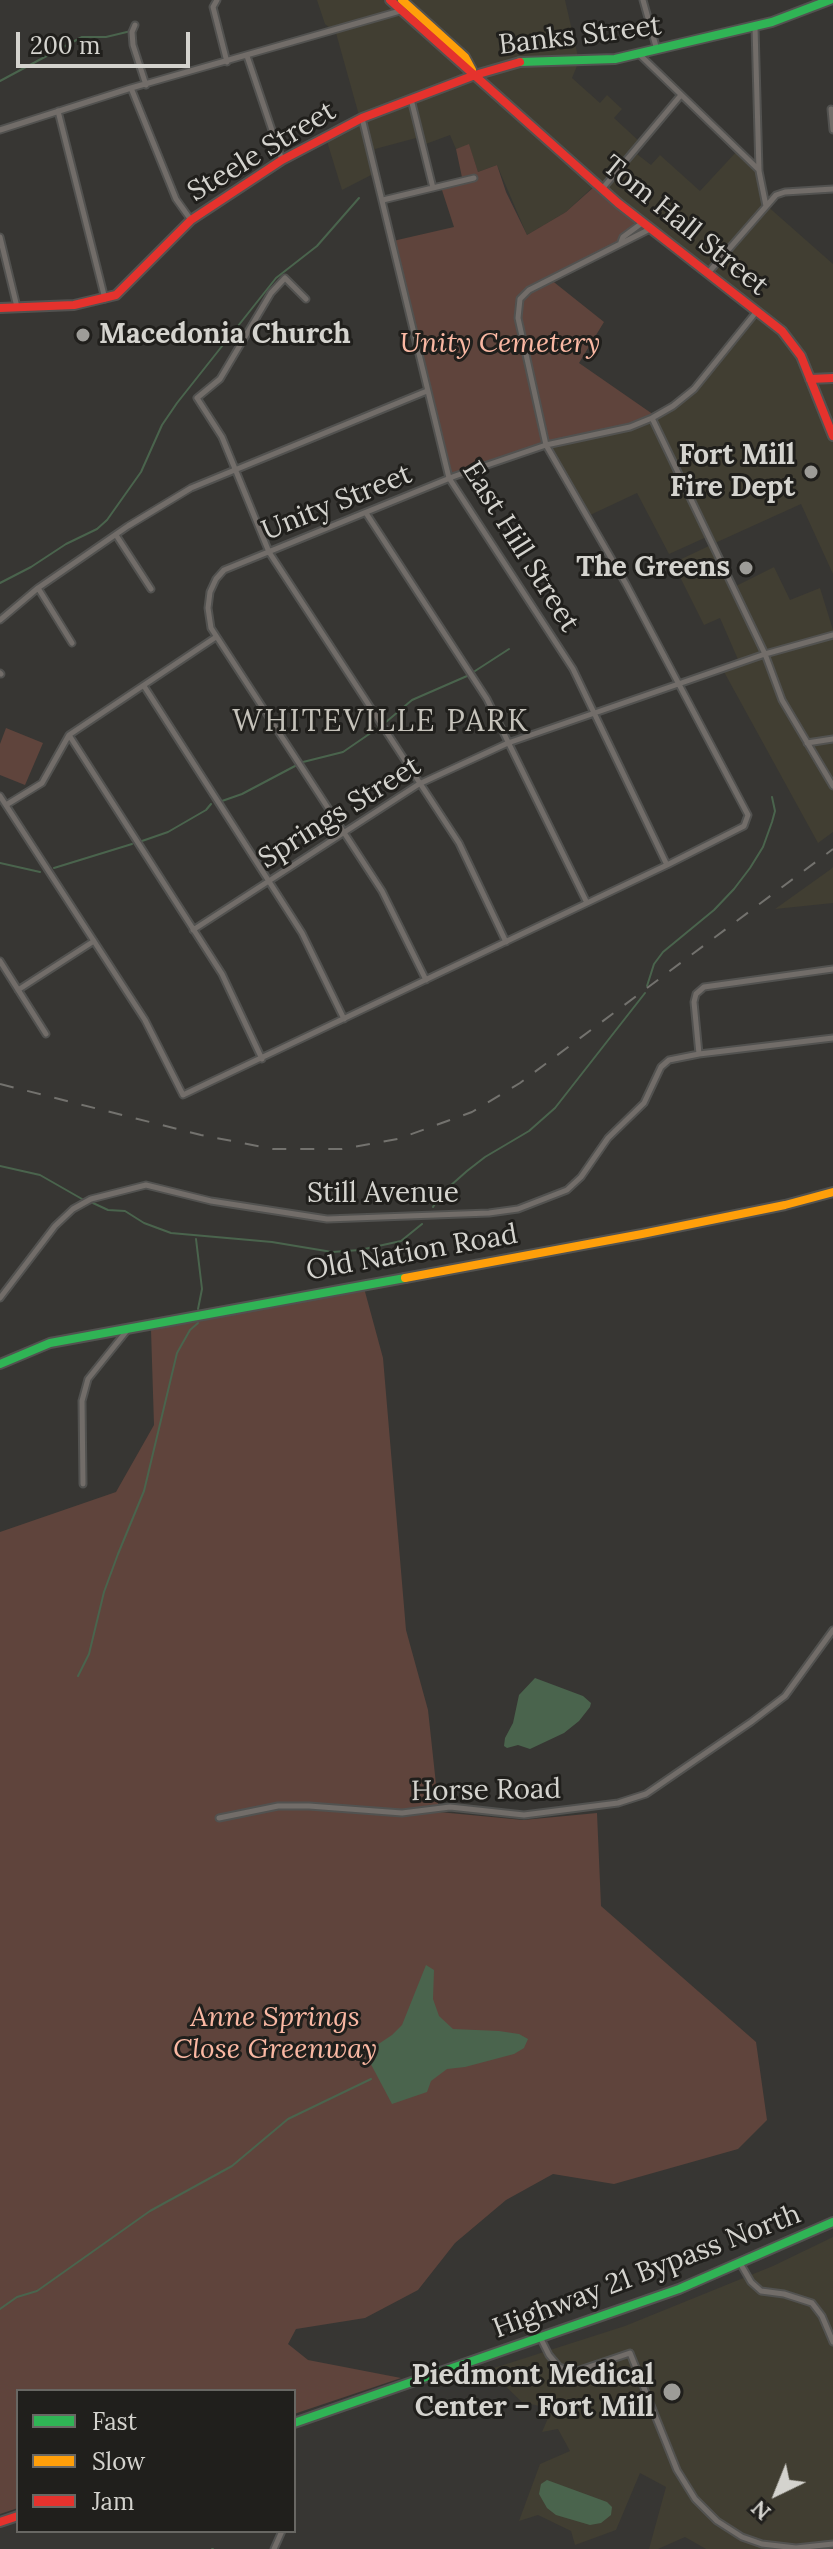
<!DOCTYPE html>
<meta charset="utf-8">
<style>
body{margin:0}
#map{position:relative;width:833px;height:2549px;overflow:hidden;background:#373633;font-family:Lora,serif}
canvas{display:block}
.legend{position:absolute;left:16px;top:2389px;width:280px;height:144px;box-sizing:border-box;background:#201f1c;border:2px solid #686763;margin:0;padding:10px 14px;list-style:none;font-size:24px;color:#d4d3ce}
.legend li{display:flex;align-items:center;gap:16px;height:40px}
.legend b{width:40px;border:2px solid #686763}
.north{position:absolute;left:737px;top:2453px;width:80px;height:80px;-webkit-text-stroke:6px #201f1c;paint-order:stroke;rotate:223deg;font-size:22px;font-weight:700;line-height:32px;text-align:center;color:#d4d3ce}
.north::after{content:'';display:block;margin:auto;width:28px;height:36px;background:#d4d3ce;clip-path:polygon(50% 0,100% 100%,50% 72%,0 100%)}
.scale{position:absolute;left:16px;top:32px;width:174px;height:36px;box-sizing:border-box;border:4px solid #d4d3ce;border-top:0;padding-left:10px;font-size:24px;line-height:28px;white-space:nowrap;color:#d4d3ce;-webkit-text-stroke:6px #201f1c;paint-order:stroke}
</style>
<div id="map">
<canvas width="833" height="2549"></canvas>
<ul class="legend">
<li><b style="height:10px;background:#30b455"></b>Fast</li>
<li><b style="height:10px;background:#ff9f0a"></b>Slow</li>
<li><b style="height:10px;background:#e5322d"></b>Jam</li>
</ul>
<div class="north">N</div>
<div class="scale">200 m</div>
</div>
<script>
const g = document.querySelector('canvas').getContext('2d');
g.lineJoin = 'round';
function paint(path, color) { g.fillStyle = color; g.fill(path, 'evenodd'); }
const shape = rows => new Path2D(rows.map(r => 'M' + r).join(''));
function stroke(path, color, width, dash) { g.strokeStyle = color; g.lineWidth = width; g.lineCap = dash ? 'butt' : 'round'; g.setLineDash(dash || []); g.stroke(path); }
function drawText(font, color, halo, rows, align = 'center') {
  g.font = font + ' Lora,serif'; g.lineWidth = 6; g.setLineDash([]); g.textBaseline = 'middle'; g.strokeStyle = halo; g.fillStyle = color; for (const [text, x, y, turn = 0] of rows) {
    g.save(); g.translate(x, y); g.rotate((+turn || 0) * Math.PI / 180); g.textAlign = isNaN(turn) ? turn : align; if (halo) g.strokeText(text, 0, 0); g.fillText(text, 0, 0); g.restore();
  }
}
const built = shape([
 [317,0,565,0,579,61,572,78,600,103,607,95,622,109,614,118,640,142,633,151,651,165,660,155,700,191,738,150,757,168,765,204,833,264,833,574,801,504,715,543,711,535,669,554,637,493,588,516,547,444,636,424,673,406,694,388,755,313,788,340,810,378,802,355,781,329,597,183,566,212,527,235,497,165,478,172,469,145,456,149,450,135,423,145,416,138,375,149,373,174,342,190,326,138,360,119,336,33,325,24],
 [713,544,734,587,774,567,790,600,820,588,833,630,833,832,818,843,723,670,740,664,720,618,704,625,673,563],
 [833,867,833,903,775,909,831,869],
 [833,2237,833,2549,706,2549,685,2537,658,2549,649,2549,666,2487,640,2473,616,2530,575,2545,571,2531,538,2515,519,2521,540,2464,570,2451,558,2429,542,2432,552,2409,522,2402,501,2382,469,2376,625,2326,773,2266]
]);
const green = shape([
 [469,144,478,172,497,165,506,192,527,235,566,212,595,186,640,224,620,242,550,279,604,322,579,363,654,415,636,424,506,456,450,477,393,241,454,227,441,187,463,182,456,149],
 [6,728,43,743,25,785,0,775,0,744],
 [364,1288,383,1358,406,1630,428,1710,439,1812,523,1820,597,1813,601,1906,756,2042,767,2120,738,2149,614,2184,553,2174,506,2200,455,2243,418,2290,365,2318,296,2329,288,2344,308,2360,401,2378,294,2414,294,2391,18,2391,18,2508,0,2514,0,1532,116,1492,154,1425,151,1330]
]);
const water = shape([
 [535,1678,583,1696,591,1703,590,1707,579,1721,564,1733,530,1749,518,1745,507,1748,504,1746,505,1738,513,1723,519,1695],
 [426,1965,434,1970,433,1999,439,2016,453,2029,499,2031,519,2034,528,2039,524,2048,514,2054,465,2067,447,2069,431,2081,427,2092,392,2104,365,2053,392,2035,402,2025],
 [547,2480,607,2502,612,2507,611,2515,601,2523,590,2525,556,2515,547,2508,539,2494,541,2484]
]);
const stream = shape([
 [0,81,82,37,106,37,131,31],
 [0,583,31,567,66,544,97,529,107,520,141,472,162,425,177,403,276,278,317,246,359,198],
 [475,671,509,649],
 [386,722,412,700,467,676],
 [303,762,343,752,378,728],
 [222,801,242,794,295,766],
 [142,841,168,832,206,810,211,804],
 [0,863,40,872],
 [54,868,132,844],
 [647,986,654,964,663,952,714,910,734,889,750,868,763,847,772,822,775,811,772,797],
 [0,1166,40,1175,82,1199],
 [93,1203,108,1210,125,1211,144,1223,171,1233,272,1242,332,1252,360,1250,401,1241,422,1224],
 [433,1207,441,1194,467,1171,485,1157,529,1131,555,1108,645,993],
 [196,1239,202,1289,198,1309],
 [78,1676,89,1654,104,1592,118,1554,144,1491,177,1353,190,1330,198,1323],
 [0,2309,17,2297,37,2291,150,2211,232,2166,288,2119,371,2079],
 [212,2549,213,2549]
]);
const street = shape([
 [217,0,213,7,227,62],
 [643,0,657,50],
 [135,25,132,32,133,45,146,85],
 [755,27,759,171,766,206],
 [639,54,759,170],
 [247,56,282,160],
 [131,88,176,199,191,220],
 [411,99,433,188],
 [831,109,833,130],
 [58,111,105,299],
 [362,118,449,478,573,669,667,865],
 [0,130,131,88,400,11],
 [602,189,681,95],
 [383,200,474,178],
 [0,237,17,307],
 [621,242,623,237,642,223],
 [708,273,776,195,785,192,833,189],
 [306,299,285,278,271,293,220,379,197,398,222,437,269,552,459,843,506,942],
 [652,418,765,654,782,700,833,786],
 [366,513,487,699,587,903],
 [116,535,151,589],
 [38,588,72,643],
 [0,620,38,588,128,526,191,488,427,391],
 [0,673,1,674],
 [144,686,302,933,344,1019],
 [69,735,222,974,262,1059],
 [807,743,833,739],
 [0,796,145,1020,183,1095,667,865,744,826,748,815,626,584,546,445,518,318,520,299,529,290,650,229],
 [6,805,42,783,69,735,216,637],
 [193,930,419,784,508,743,765,654,833,635],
 [0,961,46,1034],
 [426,980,382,891,211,628,208,608,210,592,216,579,224,570,455,476,546,445,630,427,652,418,673,406,694,389,757,311],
 [18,990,94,941],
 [699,1054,694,1002,696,994,704,987,833,969],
 [0,1298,55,1226,73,1209,91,1199,146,1185,211,1201,327,1219,489,1213,518,1209,567,1190,581,1177,608,1138,644,1103,661,1067,669,1060,699,1054,833,1038],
 [83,1484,82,1401,88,1379,129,1328],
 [219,1818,278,1806,309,1806,402,1813,450,1807,524,1815,618,1803,646,1794,751,1722,785,1696,833,1630],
 [740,2263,751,2282,761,2291,784,2294,812,2303,822,2316,833,2342],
 [541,2339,549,2355,559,2367,574,2372,630,2353,677,2470,695,2499,717,2521,742,2537,762,2544,796,2548,833,2544],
 [274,2549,282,2531]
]);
const fast = shape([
 [520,62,615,59,772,22,830,0],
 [0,1364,50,1343,405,1278],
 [294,2423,679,2289,833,2222]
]);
const slow = shape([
 [402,0,465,57,472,70],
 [405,1278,642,1234,785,1205,833,1192]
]);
const jam = shape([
 [390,0,618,203,782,331,801,356,833,436],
 [0,308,74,305,116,295,191,220,282,160,362,118,475,75,520,62],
 [810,379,833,378],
 [0,2522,18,2516]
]);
const rail = shape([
 [0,1084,201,1135,273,1149,342,1149,398,1139,472,1112,520,1083,833,849]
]);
const markers = [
 [83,335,8,"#9d9c98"],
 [811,472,8,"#9d9c98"],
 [746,568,8,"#9d9c98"],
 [672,2392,10,"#9d9c98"]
];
const streetNames = [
 ["Banks Street",580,36,-7],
 ["Steele Street",262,152,-31],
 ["Tom Hall Street",685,226,39],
 ["Unity Street",337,503,-22],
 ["East Hill Street",520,547,58],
 ["Springs Street",340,813,-32],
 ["Still Avenue",383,1194],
 ["Old Nation Road",412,1253,-10],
 ["Horse Road",486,1791,-1],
 ["Highway 21 Bypass North",647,2272,-21]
];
const poiNames = [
 ["Macedonia Church",99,335,"left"],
 ["Fort Mill",795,456],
 ["Fire Dept",795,488],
 ["The Greens",730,568],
 ["Piedmont Medical",654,2376],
 ["Center – Fort Mill",654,2408]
];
const parkNames = [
 ["Unity Cemetery",500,344],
 ["Anne Springs",275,2018],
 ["Close Greenway",275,2050]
];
const neighbourhoodNames = [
 ["WHITEVILLE PARK",381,722]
];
paint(built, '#413e32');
paint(green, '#5f443c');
paint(water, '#4a644d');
stroke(stream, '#4a644d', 2);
stroke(street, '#525250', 9);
stroke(fast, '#525250', 12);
stroke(slow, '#525250', 12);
stroke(jam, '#525250', 12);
stroke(street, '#726d69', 5);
stroke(fast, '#30b455', 8);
stroke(slow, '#ff9f0a', 8);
stroke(jam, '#e5322d', 8);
stroke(rail, '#73726e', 2, [14, 14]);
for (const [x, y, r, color] of markers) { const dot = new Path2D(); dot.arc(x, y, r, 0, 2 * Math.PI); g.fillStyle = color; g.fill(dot); stroke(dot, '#201f1c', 3); }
drawText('28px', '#d4d3ce', '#201f1c', streetNames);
drawText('bold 28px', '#d4d3ce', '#201f1c', poiNames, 'right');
drawText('italic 28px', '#fab8a3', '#201f1c', parkNames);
g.letterSpacing = '2px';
drawText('30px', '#c5c2ba', '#201f1c', neighbourhoodNames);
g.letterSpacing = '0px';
</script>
